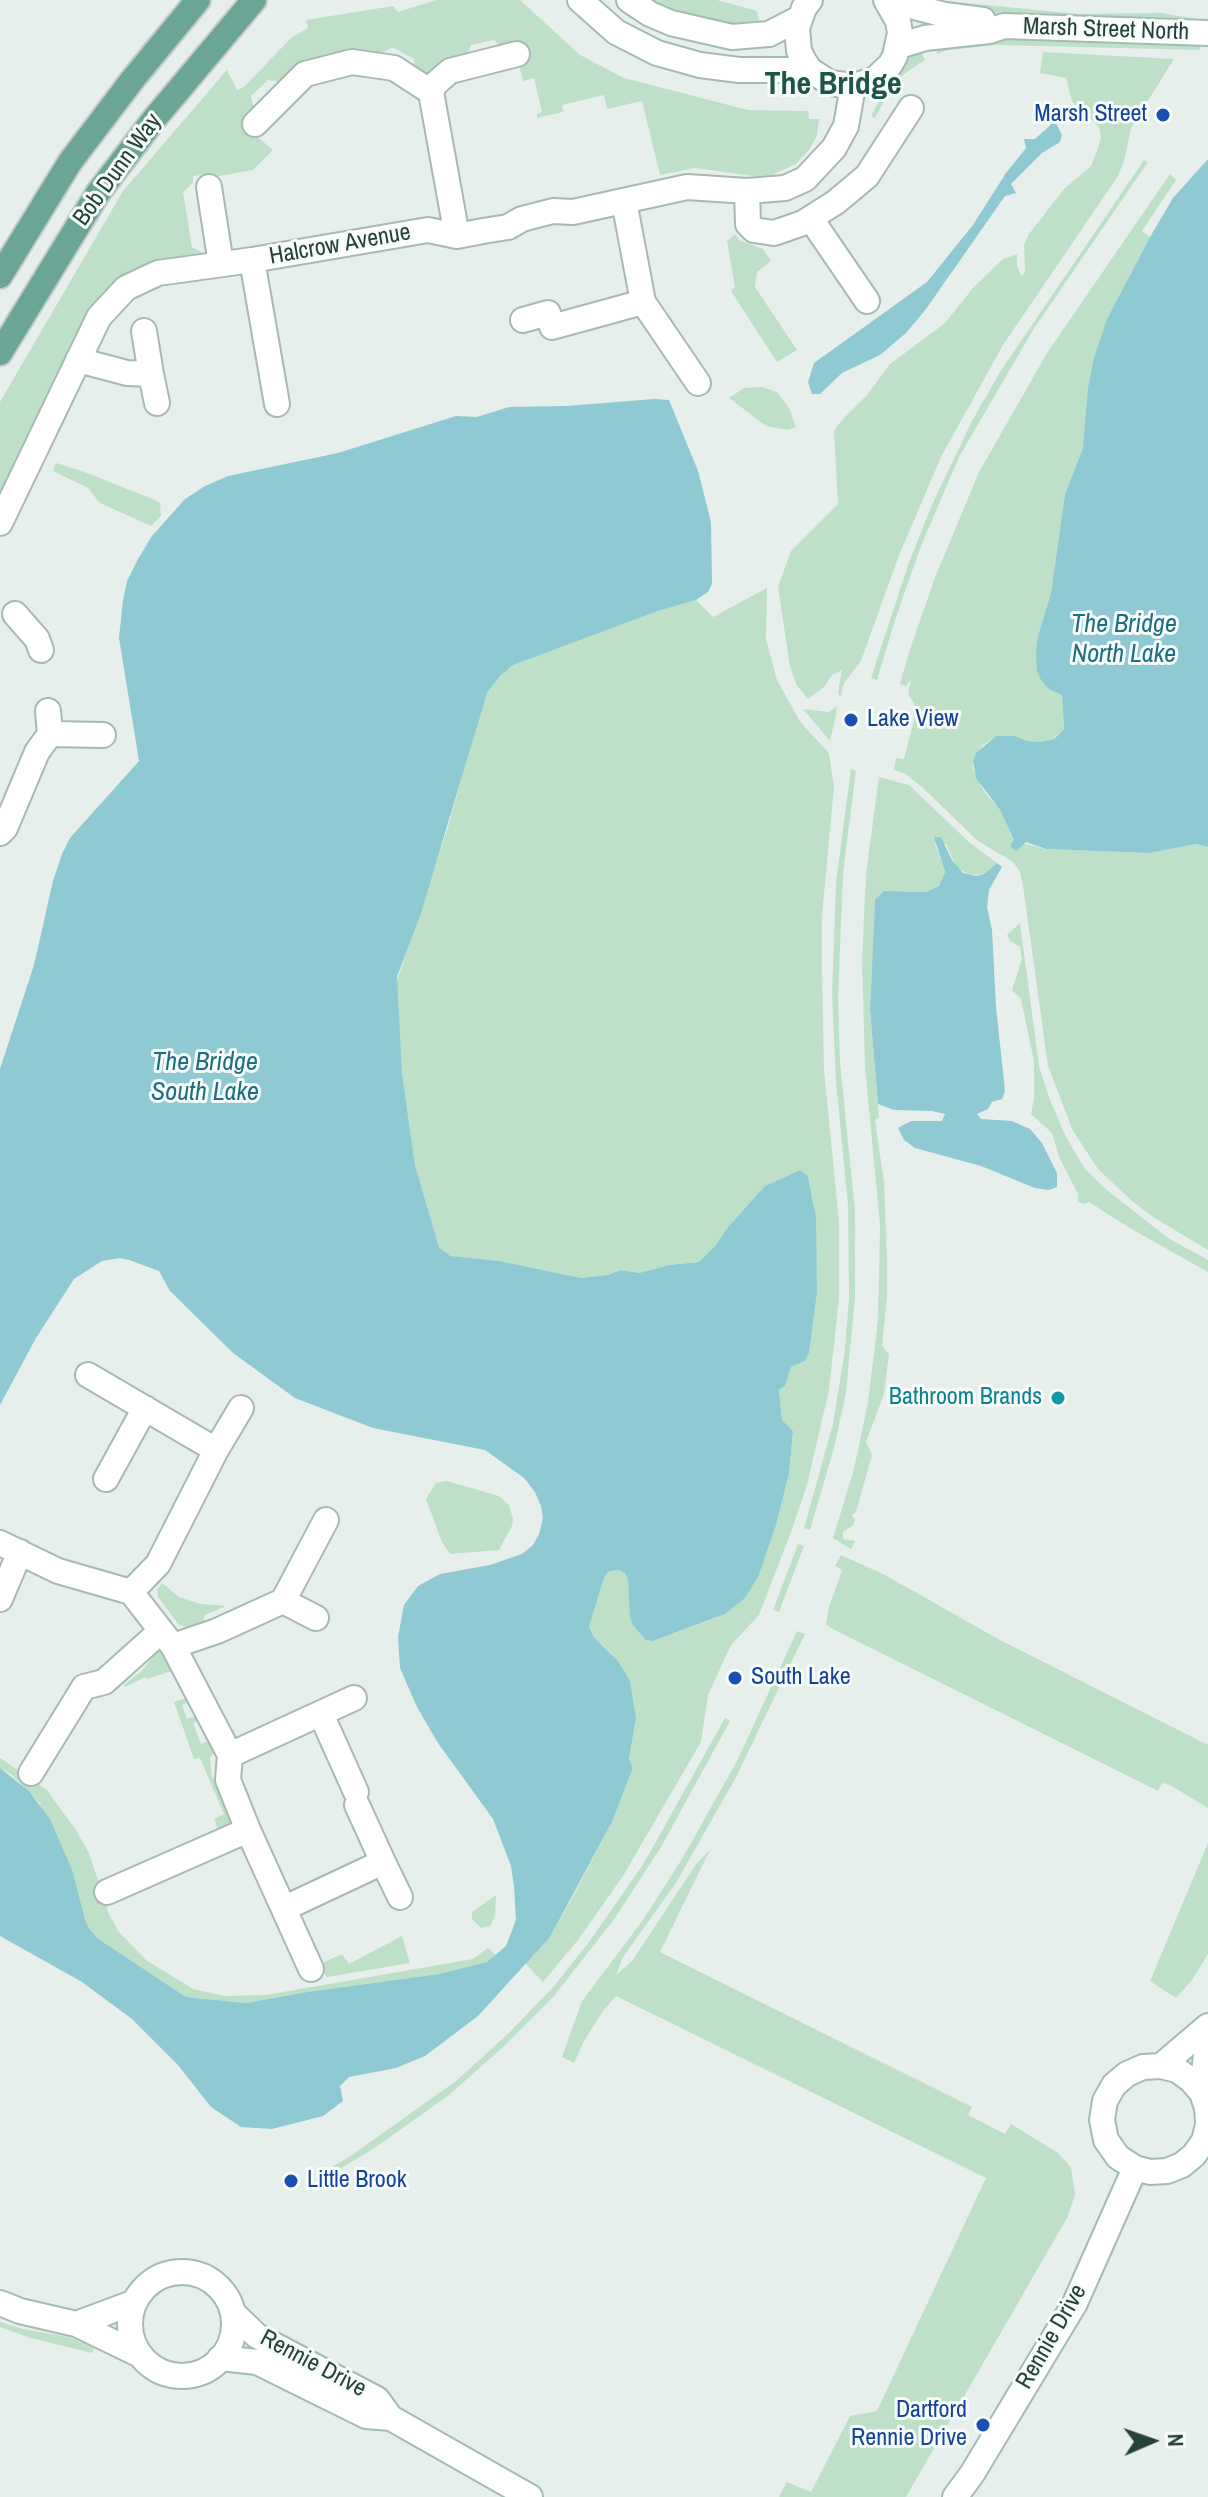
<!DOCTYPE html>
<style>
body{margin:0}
#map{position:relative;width:1208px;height:2497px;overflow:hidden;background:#e6efeb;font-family:"Archivo Narrow",sans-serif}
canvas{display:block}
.north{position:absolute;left:1112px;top:2401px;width:80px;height:80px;-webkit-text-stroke:6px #f7fbf9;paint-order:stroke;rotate:88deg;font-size:22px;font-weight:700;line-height:32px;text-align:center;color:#24423a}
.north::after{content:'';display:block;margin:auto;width:28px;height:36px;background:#24423a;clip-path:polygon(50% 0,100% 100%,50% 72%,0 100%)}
</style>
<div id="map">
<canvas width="1208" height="2497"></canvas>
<div class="north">N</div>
</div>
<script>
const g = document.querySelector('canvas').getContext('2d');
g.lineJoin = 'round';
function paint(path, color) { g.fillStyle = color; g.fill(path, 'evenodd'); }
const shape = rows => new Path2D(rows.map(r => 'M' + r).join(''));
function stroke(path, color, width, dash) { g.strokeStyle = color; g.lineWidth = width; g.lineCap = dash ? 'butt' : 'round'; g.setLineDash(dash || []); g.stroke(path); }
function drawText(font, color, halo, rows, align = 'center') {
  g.font = font + ' "Archivo Narrow",sans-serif'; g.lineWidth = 6; g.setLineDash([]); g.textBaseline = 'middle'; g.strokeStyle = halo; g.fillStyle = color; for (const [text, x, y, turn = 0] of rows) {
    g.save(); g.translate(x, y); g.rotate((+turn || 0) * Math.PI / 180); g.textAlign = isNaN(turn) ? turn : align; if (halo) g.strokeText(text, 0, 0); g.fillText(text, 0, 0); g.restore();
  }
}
const green = shape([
 [436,0,520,0,580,55,624,78,748,110,808,111,809,119,819,119,817,135,809,150,796,164,772,175,753,176,695,168,660,175,642,101,607,109,604,95,562,105,563,112,537,118,537,114,542,112,534,78,523,81,519,64,494,40,471,45,466,58,430,74,415,73,414,59,392,47,381,54,370,51,311,59,298,64,280,82,268,80,251,96,254,109,254,134,273,150,253,170,213,177,212,174,193,176,193,183,183,192,192,247,203,253,205,262,135,279,0,511,0,402,123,191,227,70,237,90,244,87,291,38,308,28,306,20,393,6,398,12],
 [645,0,717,0,757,11,760,25,750,28,702,23],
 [935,0,1079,14,1162,13,1208,21,1207,25,1015,18,984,15,934,4],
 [983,36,1202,41,1200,50,996,45,948,50,937,54,936,44],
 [920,50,925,60,904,74,889,92,875,118,871,116,884,91,909,57],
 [1043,52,1174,59,1131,128,1124,161,1118,176,1003,345,941,457,898,558,861,661,844,683,840,698,838,692,842,670,832,675,824,687,808,699,797,686,790,667,778,587,791,551,838,504,834,431,842,420,867,395,890,364,945,323,973,288,1003,259,1017,254,1017,267,1022,277,1025,272,1024,245,1029,234,1064,189,1091,166,1097,151,1101,138,1099,127,1072,101,1066,78,1040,73],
 [1144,160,1148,162,1033,330,959,457,921,546,896,617,877,680,871,678,908,565,931,507,972,421,1000,372],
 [1170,174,1176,180,1142,231,1150,237,1107,319,1094,357,1083,448,1065,494,1051,593,1038,636,1056,691,1062,695,1064,729,1053,739,1041,742,1027,741,1015,736,996,736,982,746,973,761,973,769,985,793,1000,810,1014,841,1046,849,1149,853,1197,844,1208,847,1208,1250,1153,1217,1132,1201,1098,1169,1073,1131,1048,1066,1023,886,1020,872,1013,862,978,841,922,787,904,773,894,770,896,758,904,759,917,708,908,694,911,679,906,686,900,684,910,649,936,575,979,472,1047,353],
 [735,234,739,240,763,249,771,261,757,272,755,287,797,350,777,362,731,291,735,287,727,241],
 [762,387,777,392,789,408,796,427,788,430,766,426,729,398,744,388],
 [56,463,82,471,155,500,160,503,161,516,151,526,100,503,88,488,53,471],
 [767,588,766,639,777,680,801,723,829,753,834,787,822,916,822,971,824,1070,839,1222,839,1299,829,1390,807,1485,791,1532,759,1615,731,1645,708,1695,701,1742,623,1876,578,1940,543,1982,525,1963,550,1937,576,1891,612,1822,633,1768,629,1759,636,1718,612,1654,594,1637,589,1627,604,1578,609,1571,619,1570,625,1573,628,1580,632,1624,653,1641,716,1618,745,1598,776,1525,789,1474,793,1431,782,1420,779,1390,785,1386,791,1367,805,1361,809,1353,817,1293,814,1204,808,1176,800,1170,765,1186,727,1228,716,1245,699,1262,669,1265,639,1273,621,1270,608,1275,581,1278,500,1261,449,1256,439,1247,415,1165,402,1073,396,984,448,827,479,715,487,693,500,676,513,665,658,611,696,600,713,617],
 [837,706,836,714,830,741,803,709,829,712],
 [851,769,856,771,843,873,838,1000,840,1062,855,1210,855,1297,846,1393,834,1448,810,1530,804,1528,833,1424,845,1349,849,1298,848,1205,836,1082,832,994,836,882],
 [879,777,909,785,970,843,997,863,984,874,970,875,957,868,946,844,935,844,945,872,939,886,926,892,892,891,875,900,870,1010,879,1118,875,1120,884,1183,887,1257,887,1297,882,1346,889,1354,884,1394,866,1442,872,1455,856,1512,852,1515,855,1520,853,1525,843,1532,843,1539,855,1541,851,1549,833,1538,854,1469,868,1402,878,1320,880,1225,865,1067,862,959,866,874],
 [1020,923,1039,1066,1050,1100,1066,1137,1085,1169,1107,1190,1168,1238,1208,1260,1208,1272,1128,1227,1089,1202,1084,1204,1078,1202,1078,1194,1059,1157,1052,1133,1031,1114,1034,1098,1034,1061,1021,999,1012,990,1022,959,1020,947,1010,941,1007,935],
 [447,1481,499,1496,509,1505,513,1519,512,1526,499,1550,450,1554,442,1542,426,1499,436,1483],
 [798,1544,804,1546,779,1612,773,1610],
 [841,1555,885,1575,1000,1640,1208,1745,1208,1808,1170,1785,1162,1783,1158,1791,831,1628,826,1624,829,1607,842,1570,835,1566],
 [162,1583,179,1597,201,1604,226,1606,205,1615,203,1622,189,1628,179,1625,158,1597,157,1590],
 [797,1631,805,1634,736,1777,676,1883,623,1957,616,1975,632,1961,697,1863,710,1850,660,1952,972,2107,968,2115,1005,2134,1011,2124,1058,2153,1071,2167,1075,2195,1067,2218,906,2497,779,2497,787,2482,811,2492,850,2416,877,2411,986,2178,616,1996,603,2011,584,2041,574,2063,562,2057,582,2001,643,1920,682,1859,737,1761],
 [158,1650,168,1658,175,1670,147,1679,145,1677,125,1687,124,1685,142,1671],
 [167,1682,174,1702,189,1697,191,1701,182,1705,187,1719,202,1714,204,1719,193,1723,201,1744,218,1738,219,1743,210,1759,212,1777,227,1790,240,1820,220,1835,214,1819,224,1814,200,1758,194,1759],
 [725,1718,730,1721,661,1847,615,1918,554,1996,502,2048,449,2095,376,2147,325,2178,322,2173,352,2155,456,2081,509,2033,554,1986,589,1942,644,1863],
 [0,1758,46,1789,76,1830,89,1853,109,1914,118,1931,146,1960,193,1989,225,1996,266,1995,473,1959,488,1948,497,1956,487,1962,439,1974,307,1992,246,2003,186,1997,100,1940,90,1930,39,1802,12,1775,0,1768],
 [1208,1843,1208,1954,1192,1980,1176,1998,1150,1981],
 [496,1895,495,1916,490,1926,481,1928,472,1919,472,1912],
 [402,1936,410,1963,327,1977,320,1966,324,1964,324,1962,342,1954,349,1964],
 [0,2322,23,2329,69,2337,94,2348,92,2353,31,2338,0,2327]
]);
const water = shape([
 [1055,121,1062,135,1060,142,1042,153,1011,184,1016,193,1005,196,926,309,906,333,880,355,842,373,820,394,812,394,808,382,814,363,927,282,973,225,1006,173,1026,148,1024,139,1035,139],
 [1208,159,1208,847,1197,844,1149,853,1046,849,1026,842,1016,851,1010,846,1014,840,1000,810,976,778,973,761,976,753,996,736,1015,736,1027,741,1041,742,1054,739,1064,729,1062,695,1049,689,1041,680,1037,671,1036,653,1038,636,1051,593,1065,494,1083,448,1088,388,1094,357,1107,319,1150,237,1173,198],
 [654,399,669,400,698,471,711,522,712,584,708,592,696,600,658,611,513,665,500,676,487,693,421,913,397,977,402,1073,415,1165,439,1247,450,1256,500,1261,581,1278,608,1275,621,1270,639,1273,669,1265,699,1262,716,1245,727,1228,765,1186,800,1170,808,1176,816,1217,817,1293,809,1353,805,1361,791,1367,785,1386,779,1390,782,1420,793,1431,789,1474,776,1525,758,1577,745,1598,725,1614,653,1641,646,1640,632,1624,630,1617,628,1580,625,1573,619,1570,609,1571,604,1578,589,1627,594,1637,618,1661,630,1681,636,1718,629,1759,633,1768,612,1822,550,1937,478,2016,425,2056,396,2068,349,2077,340,2086,343,2101,323,2116,272,2129,241,2127,211,2107,178,2065,132,2019,82,1982,0,1936,0,1768,29,1791,50,1819,72,1870,85,1919,90,1930,100,1940,186,1997,246,2003,307,1992,439,1974,487,1962,506,1946,516,1920,514,1886,511,1866,493,1819,438,1743,417,1707,400,1668,398,1637,404,1605,418,1586,440,1574,490,1565,522,1554,533,1545,539,1534,543,1518,541,1506,535,1492,524,1478,485,1450,373,1428,295,1398,233,1353,170,1291,159,1271,129,1260,120,1258,102,1261,74,1279,36,1338,0,1405,0,1069,34,965,53,881,62,854,70,838,139,761,119,638,123,600,127,581,138,559,152,536,185,499,205,486,228,476,338,453,456,416,477,417,509,407,567,406],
 [934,837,941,837,952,860,963,873,976,876,984,874,997,863,1002,867,989,890,987,907,992,930,996,1007,1005,1091,1002,1099,992,1102,988,1109,977,1114,981,1119,1012,1121,1030,1129,1042,1143,1057,1173,1057,1187,1049,1190,1035,1188,981,1166,915,1148,904,1140,898,1128,911,1121,942,1121,945,1114,932,1111,894,1110,878,1104,870,1010,875,900,884,891,926,892,939,886,945,872]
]);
const street = shape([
 [431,92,457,236],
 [255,124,305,74,352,62,394,68,431,92,435,84,450,71,517,54],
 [209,187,221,264],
 [747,191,748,224,754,230,774,233,803,223,836,202,867,176,911,108],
 [624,201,643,302,698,383],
 [811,219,867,301],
 [252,260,277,404],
 [523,320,548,313,552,327,643,302],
 [78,360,127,373,151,374,144,331],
 [151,374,157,403],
 [0,523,99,317,126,288,158,273,252,260,428,230,457,236,483,231,508,227,522,219,553,211,573,212,687,187,747,191,785,188,805,179,834,148,846,126,853,86],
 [15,614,37,639,41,650],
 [50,734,103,735],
 [0,833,5,828,37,752,50,734,48,711],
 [216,1450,241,1408],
 [106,1479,145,1408],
 [0,1543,58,1571,131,1592,158,1564,216,1450,88,1375],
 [131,1592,173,1646,217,1631,283,1601,326,1520],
 [0,1599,20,1552],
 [283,1601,316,1618],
 [173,1646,230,1755,354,1698],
 [321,1714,356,1792],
 [230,1755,228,1780,248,1830,311,1969],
 [31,1773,84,1687,104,1682,161,1631],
 [383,1862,400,1897],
 [107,1892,248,1830],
 [285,1908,383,1862,357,1805]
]);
const secondary = shape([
 [580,0,616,32,657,53,700,65,739,70,810,70],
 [629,0,650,14,671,23,732,37,769,34,800,18],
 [810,0,804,8,797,28,799,51,804,61,810,70,830,83,853,86,874,80,890,65,895,56,900,33,898,21,886,0],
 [887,0,945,15,983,20],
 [899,46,925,38,989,31,1004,26,1208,33],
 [1161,2066,1208,2026],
 [1202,2093,1208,2035],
 [1208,2122,1207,2108,1202,2093,1191,2080,1177,2070,1161,2066,1143,2067,1127,2074,1114,2085,1105,2101,1102,2120,1106,2140,1118,2157,1135,2168,1150,2172,1167,2171,1182,2165,1194,2155,1204,2141,1208,2125],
 '130 2324a52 52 0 1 1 104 0a52 52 0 1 1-104 0Z',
 [0,2303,20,2311,76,2324,135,2302],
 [233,2313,257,2336,377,2399,391,2418],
 [76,2324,140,2355],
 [220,2358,257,2362,366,2416,391,2418,530,2497],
 [955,2497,972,2474,1075,2303,1135,2168]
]);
const primary = shape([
 [0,276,70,162,133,79,198,0],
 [0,353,98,193,155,118,254,0]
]);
const markers = [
 [1163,115,8,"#1a4fb4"],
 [851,720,8,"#1a4fb4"],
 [1058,1398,8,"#0f9aa8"],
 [735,1678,8,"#1a4fb4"],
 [291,2181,8,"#1a4fb4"],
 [983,2425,8,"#1a4fb4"]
];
const streetNames = [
 ["Marsh Street North",1106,30,2],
 ["Bob Dunn Way",118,170,-54],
 ["Halcrow Avenue",340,245,-10],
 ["Rennie Drive",1052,2337,-60],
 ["Rennie Drive",313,2364,28]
];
const transitNames = [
 ["Marsh Street",1147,115,"right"],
 ["Lake View",867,720],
 ["South Lake",751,1678],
 ["Little Brook",307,2181],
 ["Dartford",967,2411,"right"],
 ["Rennie Drive",967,2439,"right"]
];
const cultureNames = [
 ["Bathroom Brands",1042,1398]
];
const waterNames = [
 ["The Bridge",1124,625],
 ["North Lake",1124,655],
 ["The Bridge",205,1063],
 ["South Lake",205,1093]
];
const districtNames = [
 ["The Bridge",833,85]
];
paint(green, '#bfe0c8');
paint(water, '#8ec9d4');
stroke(street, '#a8b8b2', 28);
stroke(secondary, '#a4bbb3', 28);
stroke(primary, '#c2cac8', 28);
stroke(street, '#fff', 24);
stroke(secondary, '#fff', 24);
stroke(primary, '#6aa596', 24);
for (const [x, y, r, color] of markers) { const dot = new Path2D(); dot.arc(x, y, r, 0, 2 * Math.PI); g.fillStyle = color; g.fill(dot); stroke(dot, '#f7fbf9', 3); }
drawText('24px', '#24423a', '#f7fbf9', streetNames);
drawText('24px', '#164399', '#f7fbf9', transitNames, 'left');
drawText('24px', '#0d838f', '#f7fbf9', cultureNames, 'right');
drawText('italic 26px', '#1c6f80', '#f7fbf9', waterNames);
drawText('bold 32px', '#1f5548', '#f7fbf9', districtNames);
</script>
